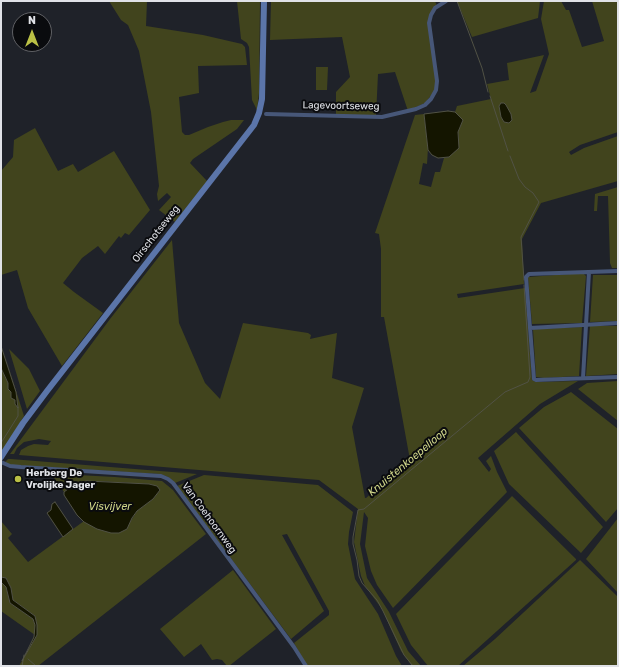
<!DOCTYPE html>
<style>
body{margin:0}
#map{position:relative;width:619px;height:667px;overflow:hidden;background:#1f2229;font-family:Rubik,sans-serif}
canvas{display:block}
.frame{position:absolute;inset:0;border:2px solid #e0e2e7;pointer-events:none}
.north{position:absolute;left:12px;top:12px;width:40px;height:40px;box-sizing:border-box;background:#0a0b0e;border:1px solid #606165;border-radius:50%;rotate:0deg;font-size:11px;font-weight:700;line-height:16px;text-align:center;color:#e0e2e7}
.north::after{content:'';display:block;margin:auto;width:14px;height:18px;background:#bac045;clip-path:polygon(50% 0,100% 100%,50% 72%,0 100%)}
</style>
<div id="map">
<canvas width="619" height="667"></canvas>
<div class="frame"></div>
<div class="north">N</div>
</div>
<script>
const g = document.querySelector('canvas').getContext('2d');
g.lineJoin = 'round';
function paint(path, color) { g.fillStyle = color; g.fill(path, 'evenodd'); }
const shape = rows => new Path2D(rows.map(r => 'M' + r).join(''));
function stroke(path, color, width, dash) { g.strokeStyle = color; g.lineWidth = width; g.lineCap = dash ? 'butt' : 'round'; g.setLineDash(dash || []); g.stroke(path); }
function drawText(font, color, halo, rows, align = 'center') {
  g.font = font + ' Rubik,sans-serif'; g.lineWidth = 4; g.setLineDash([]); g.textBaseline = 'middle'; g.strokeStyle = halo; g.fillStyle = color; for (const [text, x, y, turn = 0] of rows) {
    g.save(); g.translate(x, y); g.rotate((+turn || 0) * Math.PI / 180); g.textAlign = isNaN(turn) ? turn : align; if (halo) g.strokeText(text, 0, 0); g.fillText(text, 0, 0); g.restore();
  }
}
const green = shape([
 [109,1,147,1,146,26,203,35,242,44,245,47,247,65,198,66,199,93,179,97,182,132,185,135,189,135,208,127,223,122,231,120,244,120,237,129,193,159,190,163,207,181,175,222,159,210,171,197,167,193,158,201,157,194,159,186,151,112,139,51,128,25,121,20],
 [237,1,260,1,259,93,257,110,252,100,249,47,247,43,241,39],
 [271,1,435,1,437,6,429,18,437,84,433,93,425,103,408,111,395,72,378,74,376,116,336,115,336,92,350,77,342,37,270,40],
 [457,1,540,1,538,18,472,37],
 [544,1,561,1,566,10,569,10,582,47,604,41,592,1,618,1,618,132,580,145,569,152,571,155,584,148,618,136,618,181,541,203,522,239,524,284,457,294,458,298,525,288,532,380,536,382,578,381,540,404,478,458,489,472,491,469,486,461,491,456,497,472,507,492,393,608,377,585,371,571,365,546,368,518,364,512,360,544,367,578,389,612,408,651,421,666,412,666,401,651,382,609,365,586,361,576,354,542,358,509,319,480,19,455,21,450,28,446,34,444,48,445,51,441,39,439,24,442,17,448,14,454,10,454,110,319,172,240,179,323,205,383,220,399,243,323,308,333,311,335,310,339,337,333,332,378,364,388,352,427,365,498,366,498,410,460,384,317,381,317,381,249,379,234,375,233,415,115,424,114,428,148,427,164,423,163,419,184,431,187,435,172,440,172,444,158,449,157,459,138,458,132,461,125,460,117,455,112,457,106,491,99,487,84,509,80,507,63,544,55,530,93,536,91,549,54,541,19],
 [316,67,328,67,327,90,316,90],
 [35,128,58,171,73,164,78,172,114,151,150,210,129,235,125,233,121,238,119,236,105,254,98,246,82,258,63,283,74,292,103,313,62,366,28,308,17,270,1,275,1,171,13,157,14,140],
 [618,187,618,268,612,268,610,263,608,196,598,196,597,211,594,211,595,194],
 [583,273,586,276,582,323,532,324,528,277],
 [593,275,618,275,618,321,590,322],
 [590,326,618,326,618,374,586,376],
 [582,327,579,376,544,378,536,377,533,329],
 [1,343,24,416,1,453,1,368,8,383,8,389,11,392,18,407,16,392],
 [9,349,29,369,40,391,27,409],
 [618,381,618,421,578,389,587,383],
 [571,392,618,429,618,508,606,522,519,428,544,407],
 [516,432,603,527,581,553,509,484,494,451],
 [8,459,11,459,197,474,175,483,168,477,160,474,8,465,5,462],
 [40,473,115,477,162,481,173,490,206,534,38,666,19,666,37,635,37,625,35,616,13,600,11,588,6,578,1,577,1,521,12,534,8,538,28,562,84,521,90,525,129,524,137,511,153,499,160,490,157,486,149,484,97,481,76,483,64,492,52,475,41,475],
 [204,475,318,485,353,512,349,532,348,544,355,579,378,614,396,656,402,666,307,666,294,643,329,615,329,611,287,534,282,535,324,611,291,639,177,486],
 [512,496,576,559,576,560,458,666,428,666,411,645,396,614],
 [618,518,618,593,586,559],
 [580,560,618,597,618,666,463,666,495,639],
 [233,570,276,629,229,666,227,666,222,660,217,659,212,660,201,644,184,657,160,629],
 [1,582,6,587,10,603,33,619,35,625,35,635,1,611]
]);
const water = shape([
 [501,103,504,103,506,105,511,114,512,120,509,123,504,122,501,117,499,106,501,103],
 [448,111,455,112,463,120,458,132,459,148,449,157,438,158,432,155,428,150,424,114,448,111],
 [1,346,16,392,18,408,15,404,15,400,11,398,11,392,8,389,8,383,1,368,1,346],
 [87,481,149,484,157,486,160,490,153,499,137,511,132,518,127,529,119,533,111,533,97,529,84,522,77,515,64,495,64,492,76,483,87,481],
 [55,502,73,529,63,537,47,513,51,510,52,504,55,502],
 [1,577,6,578,11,588,13,600,35,616,37,625,37,635,22,661,34,637,35,625,33,619,10,603,6,587,1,582,1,577]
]);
const stream = shape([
 [457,1,482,68,488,92],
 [490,96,508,151],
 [510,156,519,179,525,187,533,193,539,202,521,237,524,280],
 [1,443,18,416,18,407],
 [28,659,36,666],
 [22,666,24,655],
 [413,666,404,655,383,611,377,600,362,583,359,576,357,560,353,544,353,537,358,510,364,509,505,392,528,382,530,377,524,285]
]);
const street = shape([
 [266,114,382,117,416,109,425,105,431,99,436,90,437,81,429,23,431,15,435,8,446,1],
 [618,271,529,274,526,277,534,379,536,380,618,377],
 [530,328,618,323],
 [583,378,589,272],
 [1,462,10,466,21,467,161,476,168,479,173,483,294,647,306,666]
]);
const secondary = shape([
 [1,457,23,423,47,391,254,125,259,113,262,99,264,1]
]);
const markers = [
 [18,479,4,"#bac045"]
];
const streetNames = [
 ["Lagevoortseweg",341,106,1],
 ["Oirschotseweg",156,234,-52],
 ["Van Coehoornweg",209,518,54]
];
const poiNames = [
 ["Herberg De",26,473],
 ["Vrolijke Jager",26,485]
];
const waterNames = [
 ["Knuistenkoepelloop",408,462,-40],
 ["Visvijver",110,507]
];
paint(green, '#41441d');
paint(water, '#141500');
stroke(water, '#515245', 1);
stroke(stream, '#515245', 1);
stroke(street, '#475778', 4);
stroke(secondary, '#5b75a9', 6);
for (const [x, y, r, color] of markers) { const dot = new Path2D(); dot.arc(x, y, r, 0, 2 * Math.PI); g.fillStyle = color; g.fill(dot); stroke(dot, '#0a0b0e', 1.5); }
drawText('10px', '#e0e2e7', '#0a0b0e', streetNames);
drawText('bold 10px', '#e0e2e7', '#0a0b0e', poiNames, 'left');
drawText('italic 11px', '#cfd589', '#0a0b0e', waterNames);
</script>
